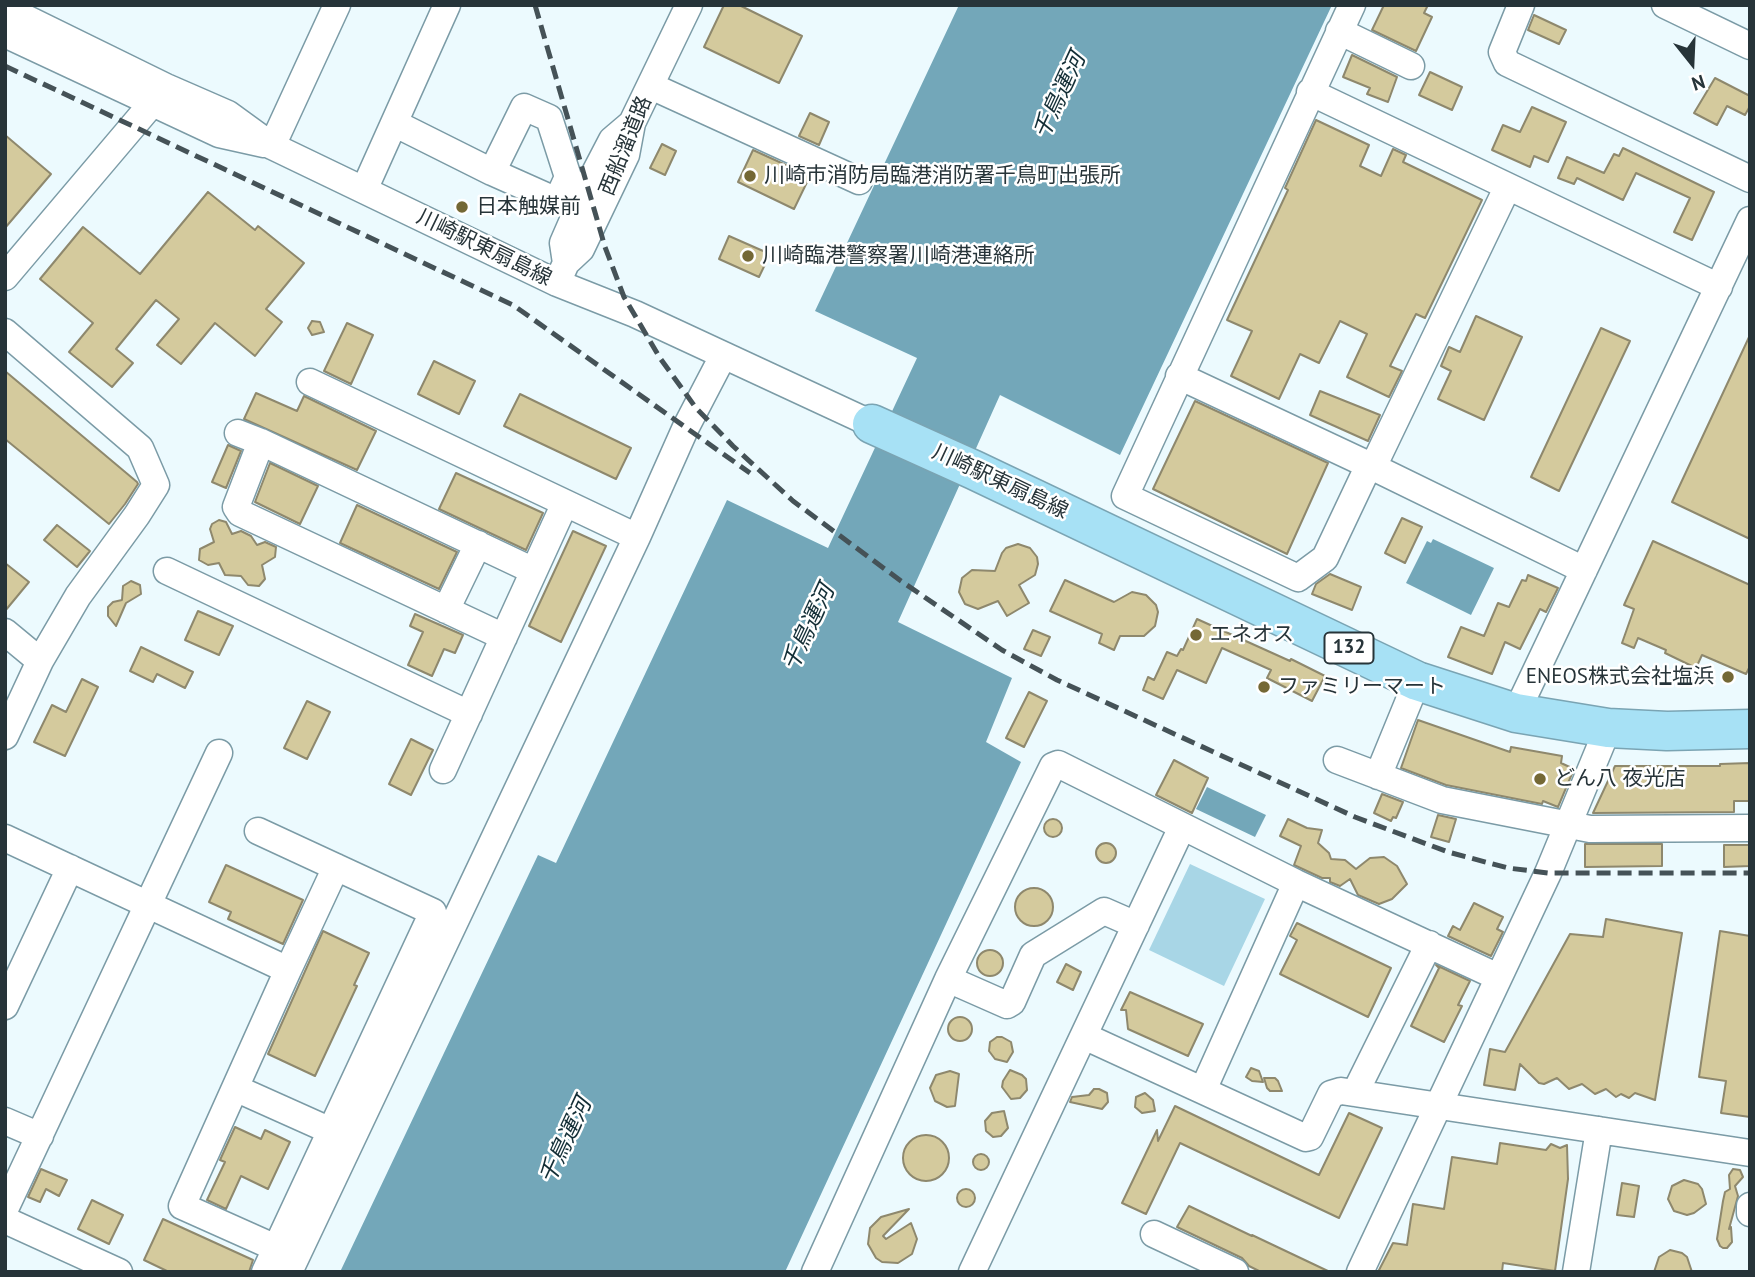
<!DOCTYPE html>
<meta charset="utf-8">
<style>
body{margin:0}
#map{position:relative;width:1755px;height:1277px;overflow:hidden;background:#ecfafe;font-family:"PT Sans",sans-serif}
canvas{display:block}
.frame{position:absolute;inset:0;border:7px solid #273439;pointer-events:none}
.north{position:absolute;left:1657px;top:28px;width:70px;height:70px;-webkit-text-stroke:5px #fff;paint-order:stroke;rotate:162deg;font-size:19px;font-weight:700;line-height:28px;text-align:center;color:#273439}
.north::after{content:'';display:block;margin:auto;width:24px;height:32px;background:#273439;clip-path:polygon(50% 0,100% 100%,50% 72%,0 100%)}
</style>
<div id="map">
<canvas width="1755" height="1277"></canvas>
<div class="frame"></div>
<div class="north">N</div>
</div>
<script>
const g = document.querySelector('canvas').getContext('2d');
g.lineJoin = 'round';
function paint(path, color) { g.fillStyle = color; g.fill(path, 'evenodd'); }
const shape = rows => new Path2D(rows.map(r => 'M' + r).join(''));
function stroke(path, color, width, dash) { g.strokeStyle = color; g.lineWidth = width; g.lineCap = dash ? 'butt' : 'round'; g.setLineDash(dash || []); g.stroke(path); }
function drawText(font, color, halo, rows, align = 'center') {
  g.font = font + ' "PT Sans","Noto Sans JP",sans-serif'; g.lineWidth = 5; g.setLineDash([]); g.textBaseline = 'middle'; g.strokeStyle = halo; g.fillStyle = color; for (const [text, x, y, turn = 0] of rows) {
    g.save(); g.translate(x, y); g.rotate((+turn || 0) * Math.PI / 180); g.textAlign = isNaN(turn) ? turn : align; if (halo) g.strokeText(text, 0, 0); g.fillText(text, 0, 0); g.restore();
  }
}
const green = shape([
 [1190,864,1265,899,1224,986,1149,950]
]);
const water = shape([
 [959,5,1332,5,1120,455,1000,395,898,622,1012,678,986,742,1021,762,785,1272,340,1272,538,855,556,863,727,500,828,548,917,358,815,311],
 [1433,539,1494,568,1471,615,1406,583,1427,541,1431,543],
 [1207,787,1266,815,1255,837,1196,809]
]);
const building = shape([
 [724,5,739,5,802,36,779,83,704,47,724,5],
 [1384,5,1428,5,1424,13,1432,17,1416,51,1372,30,1384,5],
 [1534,15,1566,30,1559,44,1528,30,1534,15],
 [1352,55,1397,77,1388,102,1367,94,1370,88,1343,77,1352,55],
 [1430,72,1462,87,1452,110,1419,95,1430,72],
 [1715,78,1750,96,1750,106,1745,115,1727,106,1717,125,1694,113,1715,78],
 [1532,107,1566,122,1548,162,1534,156,1530,167,1492,150,1503,125,1520,132,1532,107],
 [810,113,829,122,819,145,799,136,810,113],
 [1316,120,1369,145,1360,166,1381,176,1393,149,1406,155,1403,162,1482,200,1425,318,1416,314,1390,366,1402,371,1389,397,1347,377,1367,334,1340,321,1319,363,1300,354,1279,399,1231,376,1252,331,1227,320,1288,190,1285,188,1316,120],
 [5,135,51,174,5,228,5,135],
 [662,144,676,151,665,175,650,168,662,144],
 [1623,148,1714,192,1692,240,1674,232,1690,198,1636,173,1623,200,1577,178,1574,184,1558,178,1567,157,1604,173,1614,154,1619,156,1623,148],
 [753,150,810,176,794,209,738,182,753,150],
 [208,192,255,230,258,226,304,263,266,309,282,322,255,356,215,323,181,364,157,345,179,319,156,300,116,349,133,363,112,387,69,352,93,323,40,279,83,227,140,274,208,192],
 [729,236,770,254,759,277,719,259,729,236],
 [1476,316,1522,337,1484,420,1438,399,1451,371,1441,366,1449,347,1460,352,1476,316],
 [312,321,320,322,324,332,312,335,308,328,312,321],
 [347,323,373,335,351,384,324,371,347,323],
 [1601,328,1630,341,1559,491,1531,477,1601,328],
 [1750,335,1750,539,1672,502,1750,335],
 [434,361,475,381,459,414,418,394,434,361],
 [5,371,137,482,138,484,125,504,109,524,5,439,5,371],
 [1320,391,1380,415,1368,441,1310,415,1320,391],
 [256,393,297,411,304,396,376,431,357,470,244,419,256,393],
 [520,394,631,448,616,479,504,426,520,394],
 [1195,401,1328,463,1287,554,1153,489,1195,401],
 [228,445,241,451,226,488,212,482,228,445],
 [270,463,318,486,300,524,255,502,270,463],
 [456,473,543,513,526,550,439,509,456,473],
 [357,505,457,552,439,589,340,543,357,505],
 [1402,518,1422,527,1405,563,1385,553,1402,518],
 [219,520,226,522,232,534,241,531,251,536,257,545,265,542,276,547,275,557,262,565,265,579,259,586,248,585,241,576,225,575,219,563,208,565,199,560,200,549,214,542,210,529,212,524,219,520],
 [57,525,90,551,77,567,44,540,57,525],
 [573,531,606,546,561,642,529,626,573,531],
 [1653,541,1750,585,1750,666,1746,674,1702,655,1696,668,1665,653,1666,650,1638,638,1634,648,1622,643,1634,609,1624,605,1653,541],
 [1018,544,1030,548,1037,557,1038,564,1035,575,1019,585,1029,603,1007,616,998,601,978,609,965,604,959,592,962,578,972,570,995,571,1002,553,1006,548,1018,544],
 [5,563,29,582,5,611,5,563],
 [1330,574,1361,587,1352,610,1312,594,1316,584,1330,574],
 [1528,575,1558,588,1546,612,1540,609,1520,649,1505,642,1492,674,1448,657,1461,627,1484,636,1498,603,1509,607,1522,580,1526,581,1528,575],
 [1065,580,1114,602,1132,592,1146,595,1156,605,1158,612,1155,626,1144,636,1120,636,1114,650,1099,643,1102,634,1050,611,1065,580],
 [131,581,140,585,141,594,126,603,116,626,108,616,108,607,113,602,122,600,123,586,131,581],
 [198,611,233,626,219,655,185,640,198,611],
 [415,614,463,635,455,653,444,649,432,676,408,665,423,632,410,626,415,614],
 [1197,619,1290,661,1291,659,1325,676,1312,701,1267,678,1271,670,1222,648,1206,683,1177,670,1163,699,1143,690,1148,677,1154,680,1167,652,1177,656,1181,649,1183,650,1197,619],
 [1033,630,1050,637,1041,656,1024,649,1033,630],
 [141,647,193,672,185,688,157,674,153,682,130,671,141,647],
 [82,679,98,687,65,756,34,742,52,705,66,712,82,679],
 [1029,692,1047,701,1024,747,1006,738,1029,692],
 [307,701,330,712,307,759,284,748,307,701],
 [1418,720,1510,752,1511,747,1562,756,1561,763,1574,769,1558,807,1543,801,1542,804,1446,785,1401,768,1418,720],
 [411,739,433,750,411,795,389,784,411,739],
 [1174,760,1208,778,1192,813,1156,795,1174,760],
 [1750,763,1750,801,1734,801,1734,812,1593,813,1615,766,1720,766,1720,764,1750,763],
 [1382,794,1403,802,1396,818,1393,817,1391,821,1374,813,1382,794],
 [1438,815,1456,819,1449,842,1431,837,1438,815],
 [1288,819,1307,828,1322,830,1318,843,1329,853,1331,859,1345,860,1356,869,1370,858,1384,857,1397,866,1407,884,1392,899,1379,904,1358,895,1350,879,1340,886,1330,882,1330,878,1322,878,1294,865,1301,846,1280,836,1288,819],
 '1044 828a9 9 0 1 1 18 0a9 9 0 1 1-18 0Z',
 '1096 853a10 10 0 1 1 20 0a10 10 0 1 1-20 0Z',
 [1585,844,1662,844,1662,866,1585,867,1585,844],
 [1724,845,1750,845,1750,866,1724,867,1724,845],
 [226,865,303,900,283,944,228,919,231,912,209,902,226,865],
 '1015 907a19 19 0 1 1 38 0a19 19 0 1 1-38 0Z',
 [1474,903,1503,917,1497,929,1503,932,1491,956,1448,936,1453,926,1460,930,1474,903],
 [1606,919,1682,933,1655,1100,1635,1093,1629,1098,1621,1094,1616,1097,1606,1089,1595,1094,1582,1084,1569,1089,1557,1078,1544,1084,1539,1083,1520,1064,1515,1090,1484,1085,1490,1049,1505,1052,1570,934,1603,937,1606,919],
 [1297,923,1391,968,1368,1017,1280,974,1297,940,1290,936,1297,923],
 [323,931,369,953,354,985,357,986,315,1076,268,1054,323,931],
 [1720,931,1750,936,1750,1117,1721,1113,1726,1081,1699,1077,1720,931],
 '977 963a13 13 0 1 1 26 0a13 13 0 1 1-26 0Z',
 [1066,964,1081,972,1073,990,1057,982,1066,964],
 [1436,965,1470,981,1458,1005,1462,1006,1444,1042,1411,1026,1439,968,1436,965],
 [1130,992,1203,1024,1188,1056,1128,1029,1126,1010,1121,1010,1130,992],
 '948 1029a12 12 0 1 1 24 0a12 12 0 1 1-24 0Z',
 [997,1037,1002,1037,1011,1042,1013,1052,1007,1062,995,1059,989,1051,990,1042,997,1037],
 [1251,1068,1259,1071,1263,1082,1252,1081,1246,1077,1251,1068],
 [1010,1070,1022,1075,1026,1079,1027,1090,1020,1098,1011,1099,1002,1087,1003,1081,1010,1070],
 [950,1071,959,1074,955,1106,947,1107,935,1101,930,1088,936,1075,950,1071],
 [1264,1078,1275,1078,1278,1081,1282,1091,1270,1091,1267,1088,1264,1078],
 [1094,1089,1099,1089,1107,1093,1108,1102,1102,1109,1070,1102,1072,1097,1089,1095,1094,1089],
 [1145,1093,1153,1100,1155,1111,1142,1113,1135,1107,1136,1097,1145,1093],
 [1175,1106,1319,1175,1349,1113,1382,1128,1339,1218,1180,1143,1146,1214,1122,1203,1157,1130,1158,1141,1175,1106],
 [1004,1111,1008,1128,1001,1136,993,1137,986,1131,985,1121,992,1113,1004,1111],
 [235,1127,261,1139,265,1130,290,1142,268,1189,241,1176,226,1209,207,1200,225,1162,220,1160,235,1127],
 '903 1158a23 23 0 1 1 46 0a23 23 0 1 1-46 0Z',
 [1500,1143,1546,1150,1551,1144,1560,1148,1567,1145,1568,1179,1555,1271,1503,1263,1502,1272,1378,1272,1393,1243,1407,1245,1413,1204,1444,1209,1452,1157,1497,1164,1500,1143],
 '973 1162a8 8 0 1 1 16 0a8 8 0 1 1-16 0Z',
 [41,1169,67,1180,59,1196,46,1189,40,1202,28,1197,41,1169],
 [1733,1169,1740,1170,1743,1177,1735,1186,1738,1196,1729,1229,1731,1227,1732,1242,1727,1248,1723,1248,1720,1246,1717,1239,1723,1201,1725,1192,1730,1189,1729,1175,1733,1169],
 [1684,1180,1698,1184,1702,1189,1706,1204,1694,1213,1687,1215,1674,1211,1668,1199,1672,1186,1684,1180],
 [1622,1183,1639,1186,1634,1217,1617,1215,1622,1183],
 '957 1198a9 9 0 1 1 18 0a9 9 0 1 1-18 0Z',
 [92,1200,123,1215,109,1244,78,1229,92,1200],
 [1189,1206,1252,1236,1252,1235,1330,1272,1261,1272,1249,1266,1242,1258,1177,1227,1189,1206],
 [909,1209,883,1236,886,1239,911,1223,917,1239,912,1254,898,1263,882,1262,876,1258,868,1244,870,1228,881,1217,909,1209],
 [163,1219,253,1260,249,1272,169,1272,144,1260,163,1219],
 [1670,1250,1682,1253,1687,1257,1692,1272,1654,1272,1659,1257,1670,1250]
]);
const minor = shape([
 [1352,5,1125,496,1298,578,1325,558,1369,465],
 [1521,5,1502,52,1507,63,1750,179],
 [1665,5,1750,46],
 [5,8,166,87,228,114,272,146,557,283,635,314,872,424],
 [1339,31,1411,66],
 [5,34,219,134,264,144],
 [651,86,859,181],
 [1310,92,1719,287],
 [394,123,492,172,557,201,568,177,549,118,524,107,492,172],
 [272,146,337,5],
 [364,190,447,5],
 [566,263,563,243,587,188,612,140,632,123],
 [5,277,160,94],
 [557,283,566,263,581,249,626,155,632,123,689,5],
 [5,332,140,448,156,485,137,515,78,596,40,661,5,736],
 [1179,376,1373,467,1584,570],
 [310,382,637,537],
 [238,433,261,442,534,571],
 [261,442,236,507,240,513,504,637],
 [1373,467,1507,188],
 [167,571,469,714],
 [446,610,478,544],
 [5,632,40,661],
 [1516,713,1750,220],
 [1337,760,1442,800,1590,829,1750,828],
 [443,770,565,503],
 [1378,776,1417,681],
 [258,831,433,912,265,1272],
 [5,838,288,970,182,1206,276,1248],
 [288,970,336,867],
 [948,979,1007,1005,1012,1002,1033,955,1104,911,1136,925],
 [5,1006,70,868],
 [1084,1036,1306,1138,1310,1137,1331,1094,1341,1091,1750,1153],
 [235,1088,331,1131],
 [1203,1090,1296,883],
 [1355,1093,1429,944],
 [5,1121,40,1136],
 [1750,1206,1750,1213],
 [5,1209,219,753],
 [5,1220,119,1272],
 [1154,1234,1235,1272],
 [289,1272,637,537,686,427,723,356],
 [815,1272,948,979,1053,766,1058,764,1296,883,1498,977],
 [972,1272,1182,827],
 [1360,1272,1548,873,1608,728],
 [1576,1272,1599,1130]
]);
const highway = shape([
 [872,424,974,470,1417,681,1516,713,1608,728,1667,731,1750,729]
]);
const rail = shape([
 [535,5,605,247,624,297,660,358,696,408,733,446,793,501,901,581,1002,650,1057,680,1355,817,1448,852,1508,868,1548,873,1750,873],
 [5,66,513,305,750,473]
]);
const markers = [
 [750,176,7,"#746835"],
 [462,207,7,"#746835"],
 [748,256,7,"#746835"],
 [1196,635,7,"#746835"],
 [1728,677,7,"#746835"],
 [1264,687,7,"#746835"],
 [1540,779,7,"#746835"]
];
const shields = [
 [1349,648,49]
];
const shieldNames = [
 ["132",1349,648]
];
const streetNames = [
 ["西船溜道路",626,146,-68],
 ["川崎駅東扇島線",484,248,26],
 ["川崎駅東扇島線",1000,482,25]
];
const poiNames = [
 ["川崎市消防局臨港消防署千鳥町出張所",764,176],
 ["日本触媒前",476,207],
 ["川崎臨港警察署川崎港連絡所",762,256],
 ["エネオス",1210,635],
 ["ENEOS株式会社塩浜",1714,677,"right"],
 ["ファミリーマート",1278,687],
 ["どん八 夜光店",1554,779]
];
const waterNames = [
 ["千鳥運河",1060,96,-65],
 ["千鳥運河",809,628,-65],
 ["千鳥運河",566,1141,-65]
];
paint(green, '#a8d6e6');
paint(water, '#73a7b9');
paint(building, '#d4ca9d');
stroke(building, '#8e886d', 2);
stroke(minor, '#7b9ba6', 29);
stroke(highway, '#7aa4b3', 41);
stroke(minor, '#fff', 26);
stroke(highway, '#a7e1f5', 38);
stroke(rail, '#455257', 5, [14, 7]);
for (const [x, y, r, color] of markers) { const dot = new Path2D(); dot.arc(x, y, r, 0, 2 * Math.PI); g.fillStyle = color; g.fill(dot); stroke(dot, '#fff', 2.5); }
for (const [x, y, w] of shields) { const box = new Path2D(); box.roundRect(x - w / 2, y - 15.5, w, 31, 5); g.fillStyle = '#fff'; g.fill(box); stroke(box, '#273439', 2); }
drawText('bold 19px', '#273439', null, shieldNames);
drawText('21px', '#273439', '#fff', streetNames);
drawText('21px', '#273439', '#fff', poiNames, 'left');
drawText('italic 23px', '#132e36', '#fff', waterNames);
</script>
